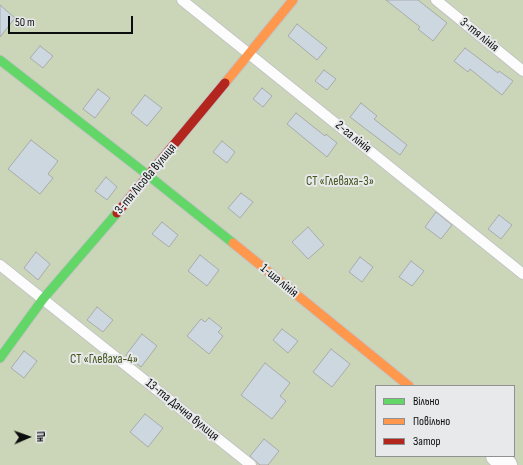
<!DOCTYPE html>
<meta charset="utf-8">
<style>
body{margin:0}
#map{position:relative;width:523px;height:465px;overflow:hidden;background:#e8e9e9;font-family:"Sofia Sans Condensed",sans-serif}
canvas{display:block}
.legend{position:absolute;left:375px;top:385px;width:140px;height:72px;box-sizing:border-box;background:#e7e9ea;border:1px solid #8f9192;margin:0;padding:5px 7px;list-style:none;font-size:12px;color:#0c0d0d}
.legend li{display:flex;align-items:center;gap:8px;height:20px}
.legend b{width:20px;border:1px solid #8f9192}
.north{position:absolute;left:8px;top:417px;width:40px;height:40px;-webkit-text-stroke:3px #e7e9ea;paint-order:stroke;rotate:88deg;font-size:11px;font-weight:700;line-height:16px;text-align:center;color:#0c0d0d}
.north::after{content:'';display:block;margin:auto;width:14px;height:18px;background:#0c0d0d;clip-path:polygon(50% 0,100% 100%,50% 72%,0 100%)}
.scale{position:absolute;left:8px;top:16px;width:125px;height:18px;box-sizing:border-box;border:2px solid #0c0d0d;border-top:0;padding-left:5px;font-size:12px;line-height:14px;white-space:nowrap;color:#0c0d0d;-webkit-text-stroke:3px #e7e9ea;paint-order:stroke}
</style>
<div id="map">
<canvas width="523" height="465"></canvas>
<ul class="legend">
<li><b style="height:5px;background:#63d668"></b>Вільно</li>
<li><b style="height:5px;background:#ff974d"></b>Повільно</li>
<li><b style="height:5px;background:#b3261e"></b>Затор</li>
</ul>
<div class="north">Пн</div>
<div class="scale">50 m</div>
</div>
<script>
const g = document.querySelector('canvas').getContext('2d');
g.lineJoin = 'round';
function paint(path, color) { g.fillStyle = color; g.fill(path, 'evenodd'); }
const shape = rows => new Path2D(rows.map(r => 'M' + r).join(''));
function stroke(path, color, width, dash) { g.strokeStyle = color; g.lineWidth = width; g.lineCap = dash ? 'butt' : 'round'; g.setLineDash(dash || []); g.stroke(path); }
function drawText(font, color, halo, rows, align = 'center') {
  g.font = font + ' "Sofia Sans Condensed",sans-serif'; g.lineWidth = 4; g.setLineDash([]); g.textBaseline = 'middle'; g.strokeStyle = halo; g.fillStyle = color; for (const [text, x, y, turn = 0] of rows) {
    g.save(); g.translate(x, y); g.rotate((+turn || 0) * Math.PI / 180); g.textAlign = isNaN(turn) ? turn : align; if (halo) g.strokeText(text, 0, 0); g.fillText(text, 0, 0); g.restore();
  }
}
const green = shape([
 [0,0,523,0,523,465,0,465],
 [376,386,514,386,514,456,376,456]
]);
const building = shape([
 [386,0,418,0,447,23,433,41,418,29,420,27,386,0],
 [0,5,15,18,0,37,0,5],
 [297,24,327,48,317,60,288,36,297,24],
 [40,46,53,56,43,68,30,58,40,46],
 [465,48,498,73,499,71,513,81,502,95,470,69,468,72,454,61,465,48],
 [324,70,336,79,327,90,315,81,324,70],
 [262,88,272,96,263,107,253,99,262,88],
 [98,89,110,98,95,118,83,109,98,89],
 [145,95,162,108,147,126,131,113,145,95],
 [361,103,377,116,374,119,407,145,400,155,350,117,361,103],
 [296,113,325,136,326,134,337,143,327,157,287,124,296,113],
 [31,140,58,161,48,174,53,178,40,194,8,169,31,140],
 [222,141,235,152,227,163,213,152,222,141],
 [106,177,117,187,107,200,95,191,106,177],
 [241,193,253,202,240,218,228,208,241,193],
 [436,212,452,225,441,239,425,227,436,212],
 [499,215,512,225,501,239,488,229,499,215],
 [162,222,178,235,169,247,152,234,162,222],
 [308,227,324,245,308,259,292,242,308,227],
 [36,252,50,264,38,280,24,268,36,252],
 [200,255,219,270,207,286,188,271,200,255],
 [360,257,373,267,362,282,349,272,360,257],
 [411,261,424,271,412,286,399,277,411,261],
 [97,307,113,320,103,332,87,320,97,307],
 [209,318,222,328,218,332,223,336,209,354,187,336,201,319,205,322,209,318],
 [282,329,298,341,288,353,273,340,282,329],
 [142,334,157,346,141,367,126,355,142,334],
 [331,349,350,364,332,387,313,372,331,349],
 [24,351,37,361,24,378,11,368,24,351],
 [265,363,290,383,280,396,286,401,272,419,241,395,265,363],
 [145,414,163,428,148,447,130,432,145,414],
 [264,439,279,451,268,465,260,465,250,456,264,439]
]);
const lane = shape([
 [182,0,523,274],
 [436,0,523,71],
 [0,265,251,465]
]);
const street = shape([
 [496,456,507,465]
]);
const fast = shape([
 [0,60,149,176,233,243],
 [0,358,43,299,117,213]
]);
const slow = shape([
 [225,83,293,0],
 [233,243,409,386]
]);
const jam = shape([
 [117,213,225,83]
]);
const streetNames = [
 ["3-тя лінія",479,35,39],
 ["2-га лінія",353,137,39],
 ["3-тя Лісова вулиця",146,179,-50],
 ["1-ша лінія",279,281,39],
 ["13-та Дачна вулиця",182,410,39]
];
const parkNames = [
 ["СТ «Глеваха-3»",340,182],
 ["СТ «Глеваха-4»",104,360]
];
paint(green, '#cbd6b9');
paint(building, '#ccd7e0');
stroke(building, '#aaabab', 1);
stroke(lane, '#c3c4c4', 12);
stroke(street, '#c3c4c4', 22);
stroke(fast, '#c3c4c4', 11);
stroke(slow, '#c3c4c4', 11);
stroke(jam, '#c3c4c4', 11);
stroke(lane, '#fcfcfc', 10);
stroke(street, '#fcfcfc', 20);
stroke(fast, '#63d668', 9);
stroke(slow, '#ff974d', 9);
stroke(jam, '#b3261e', 9);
drawText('13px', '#0c0d0d', '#e7e9ea', streetNames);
drawText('13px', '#45561e', '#e7e9ea', parkNames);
</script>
